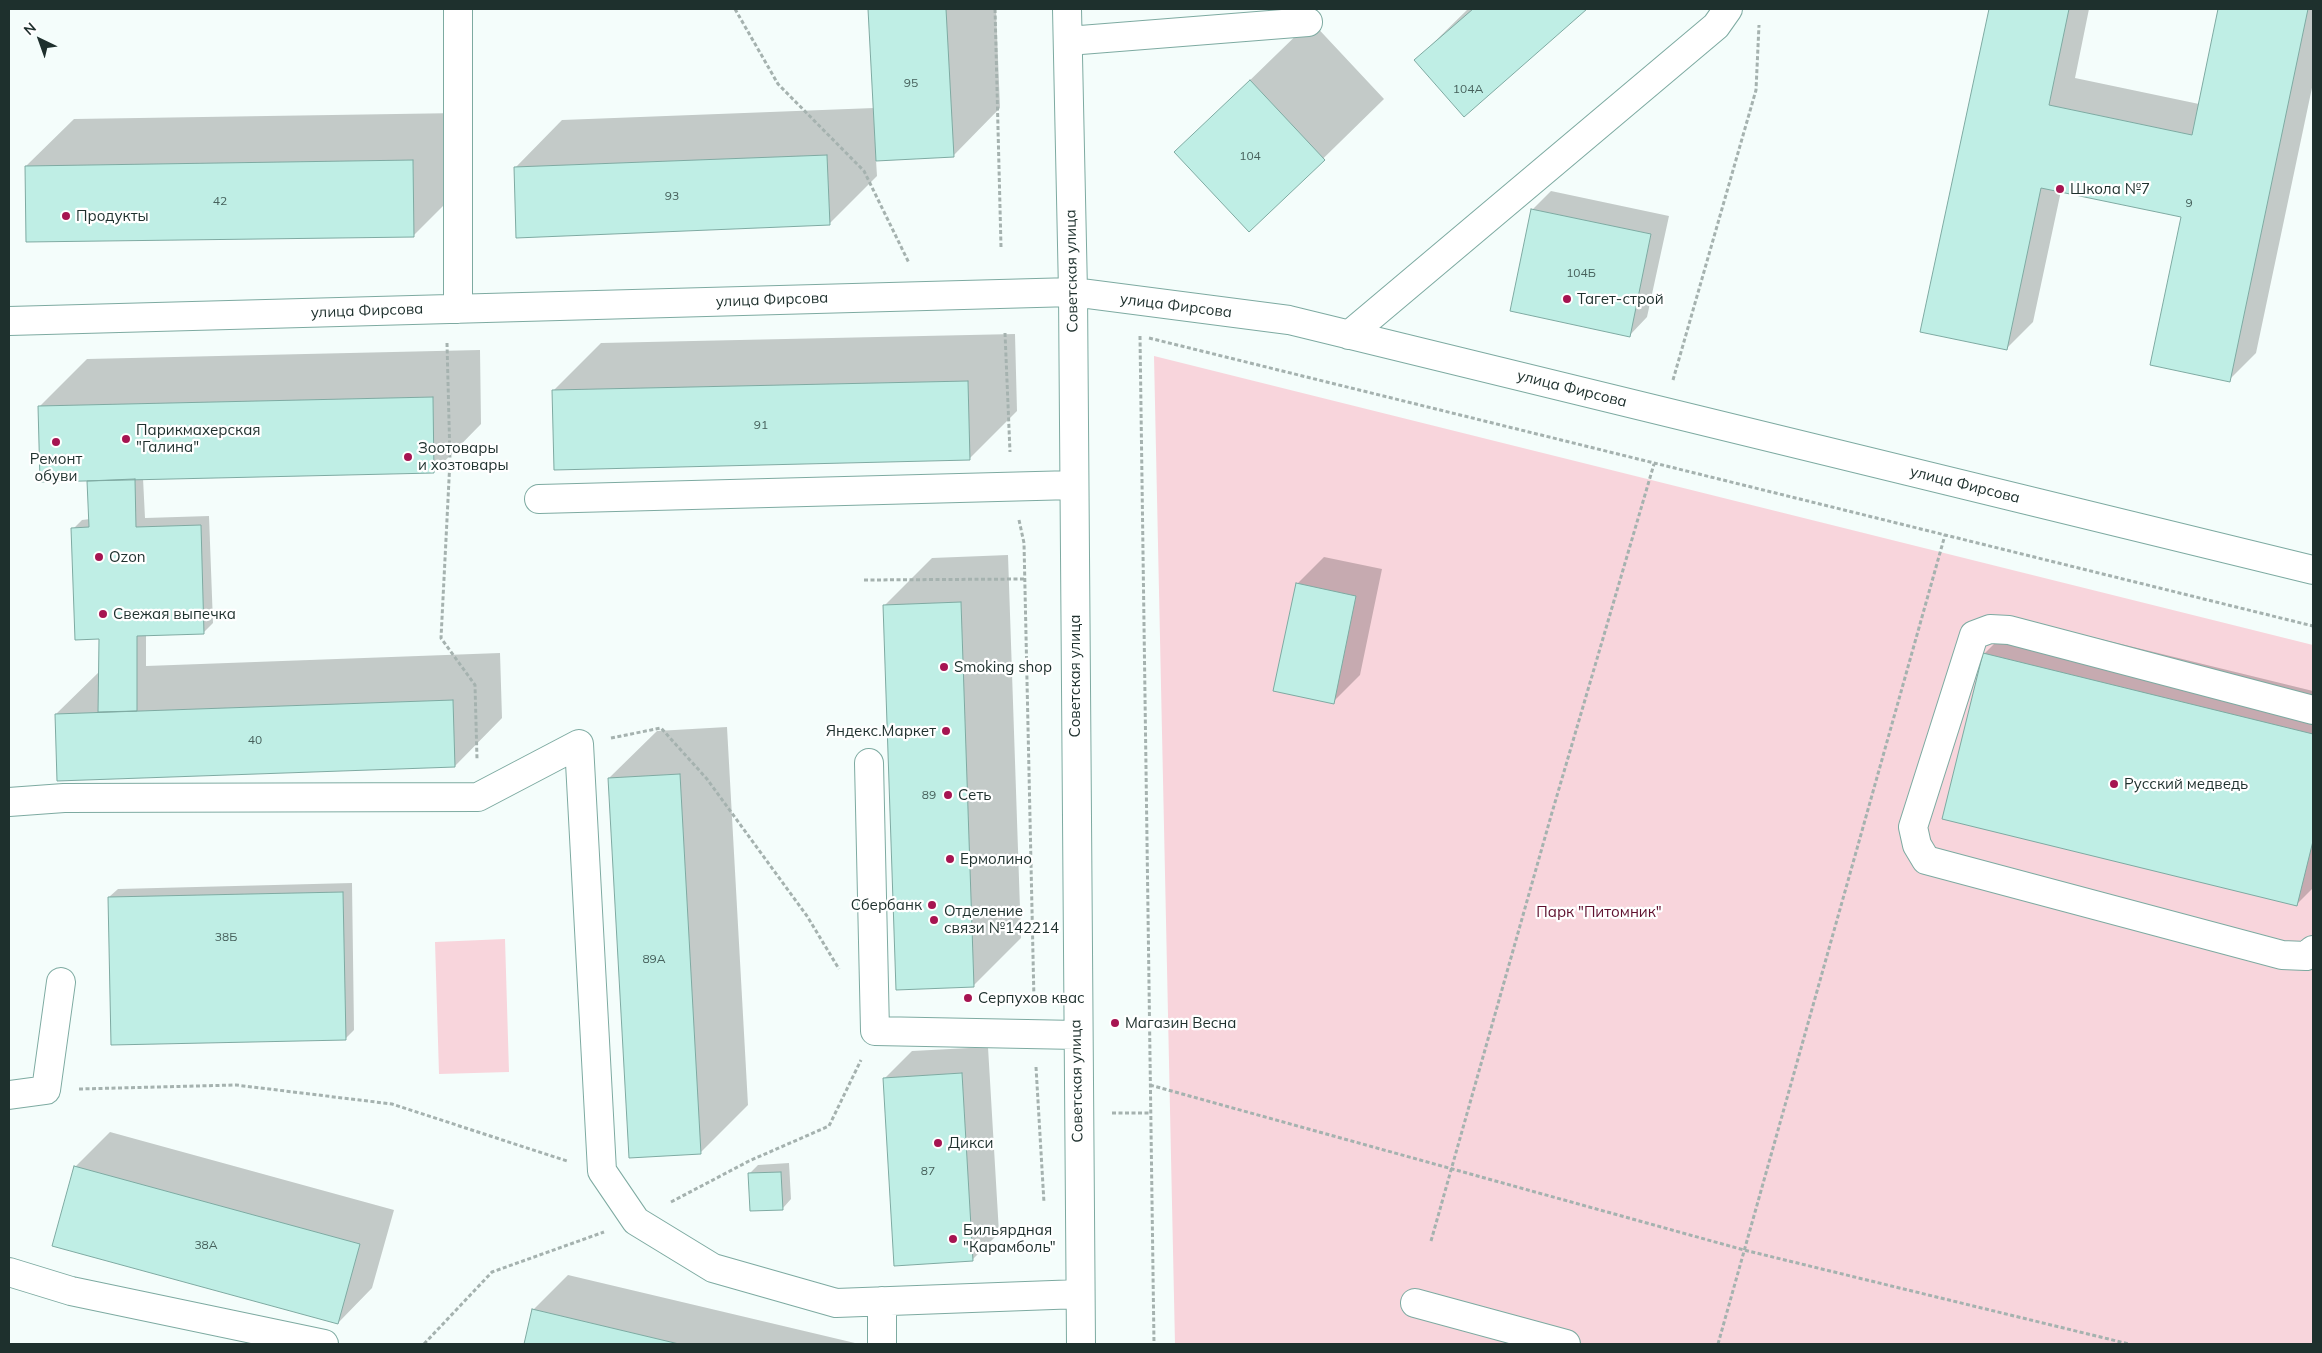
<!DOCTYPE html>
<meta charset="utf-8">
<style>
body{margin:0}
#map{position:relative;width:2322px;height:1353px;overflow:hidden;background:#f4fdfb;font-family:Mulish,sans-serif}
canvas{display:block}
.frame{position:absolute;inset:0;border:10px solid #1e302d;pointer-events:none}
.north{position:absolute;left:15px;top:15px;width:50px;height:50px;-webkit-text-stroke:4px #fff;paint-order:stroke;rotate:318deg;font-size:14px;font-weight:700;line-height:20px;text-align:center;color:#1e302d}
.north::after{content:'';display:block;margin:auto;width:18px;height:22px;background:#1e302d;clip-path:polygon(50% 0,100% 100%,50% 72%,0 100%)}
</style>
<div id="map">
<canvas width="2322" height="1353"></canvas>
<div class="frame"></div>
<div class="north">N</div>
</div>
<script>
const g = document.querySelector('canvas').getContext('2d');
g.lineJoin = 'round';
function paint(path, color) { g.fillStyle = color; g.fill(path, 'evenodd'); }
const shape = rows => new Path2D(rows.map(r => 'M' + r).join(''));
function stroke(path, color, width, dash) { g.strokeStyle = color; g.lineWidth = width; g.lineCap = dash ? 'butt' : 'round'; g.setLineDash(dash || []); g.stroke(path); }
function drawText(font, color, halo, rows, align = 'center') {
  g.font = font + ' Mulish,sans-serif'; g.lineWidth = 4.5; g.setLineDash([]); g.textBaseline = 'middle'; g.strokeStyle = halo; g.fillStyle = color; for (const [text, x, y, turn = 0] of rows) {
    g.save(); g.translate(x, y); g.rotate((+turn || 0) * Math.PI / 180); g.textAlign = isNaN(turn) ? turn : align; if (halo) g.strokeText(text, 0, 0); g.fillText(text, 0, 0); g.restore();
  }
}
const green = shape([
 [1154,356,2313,645,2313,1344,1175,1344],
 [505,939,509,1072,439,1074,435,942]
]);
const shadow = shape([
 [869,9,996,9,1000,108,953,156,876,160,877,176,829,224,515,168,562,120,874,108],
 [1468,9,1585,9,1465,115,1416,60],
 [1990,9,2089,9,2075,78,2199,104,2219,9,2313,9,2313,83,2256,353,2229,380,2183,216,2061,191,2033,322,2006,349,1922,331],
 [1311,21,1384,99,1249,231,1176,152],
 [460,113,461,188,413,236,26,166,74,119],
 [1551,191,1669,216,1647,317,1629,336,1533,209],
 [1015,334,1017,411,969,459,553,391,601,343],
 [480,350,481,424,434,472,143,478,145,518,209,516,213,623,204,632,146,635,146,666,500,653,502,718,455,766,56,714,100,671,100,638,73,529,82,520,90,519,89,480,40,406,87,359],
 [1008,555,1021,938,973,986,885,605,932,558],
 [1324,557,1382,569,1360,675,1333,702,1297,584],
 [2019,619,2313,691,2313,888,2297,904,1984,654],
 [727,727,748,1105,700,1153,609,778,657,731],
 [352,883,354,1030,345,1039,109,897,118,889],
 [988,1047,999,1233,972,1260,885,1078,912,1051],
 [110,1132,394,1210,372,1288,338,1323,75,1167],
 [789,1163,791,1199,783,1208,749,1174,758,1165],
 [568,1275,855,1343,854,1344,525,1344,533,1310],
 [1025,1343,1025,1344,1000,1344]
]);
const building = shape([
 [868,9,946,9,954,157,876,161,868,9],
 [1473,9,1587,9,1464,117,1414,60,1473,9],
 [1989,9,2069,9,2049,105,2192,135,2218,9,2308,9,2230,382,2150,365,2181,217,2041,188,2007,350,1920,332,1989,9],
 [1250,80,1325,160,1249,232,1174,152,1250,80],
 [827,155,830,225,516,238,514,167,827,155],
 [413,160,414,237,26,242,25,166,413,160],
 [1531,209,1651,234,1630,337,1510,311,1531,209],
 [968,381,970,460,554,470,552,390,968,381],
 [433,397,434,473,40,482,38,406,433,397],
 [135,479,136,527,201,525,204,634,137,636,137,711,98,712,99,639,75,640,71,528,89,527,87,481,135,479],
 [1296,583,1356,596,1334,704,1273,691,1296,583],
 [961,602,974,987,896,990,883,605,961,602],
 [1983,653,2313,734,2313,841,2297,906,1942,819,1983,653],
 [453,700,455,767,57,781,55,714,453,700],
 [680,774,701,1154,629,1158,608,778,680,774],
 [343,892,346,1040,111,1045,108,897,343,892],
 [962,1073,973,1261,894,1266,883,1078,962,1073],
 [74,1166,360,1244,338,1324,52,1246,74,1166],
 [781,1172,783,1210,750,1211,748,1173,781,1172],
 [532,1309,679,1344,524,1344,532,1309]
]);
const path = shape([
 [735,9,778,84,864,171,909,263],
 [995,9,1001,247],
 [1005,333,1010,452],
 [1140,336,1154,1344],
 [1149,338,2313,626],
 [447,343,450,460,441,638,475,685,477,759],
 [1673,380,1756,90,1759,25],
 [1019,520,1024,543,1034,1001],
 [864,580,1026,579],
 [611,738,661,728,707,779,807,916,839,969],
 [1036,1067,1044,1203],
 [1150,1085,1744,1250,2129,1344],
 [79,1089,236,1085,392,1104,567,1161],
 [1112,1113,1150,1113],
 [671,1202,749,1161,829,1126,861,1060],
 [1431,1241,1551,816,1654,464],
 [424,1344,492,1272,604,1232],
 [1718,1344,1945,535]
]);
const minor = shape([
 [1067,9,1073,292,1081,1344],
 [1068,41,1308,22],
 [458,309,458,9],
 [9,321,1073,292,1289,320,2313,570],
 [1349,335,1716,26,1728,9],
 [539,499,1074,485],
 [2313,710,2009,630,1990,629,1974,635,1913,827,1917,845,1926,860,2282,955,2306,956,2313,950],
 [869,763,875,1031,1077,1035],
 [9,802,64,798,478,797,579,744,602,1171,636,1221,713,1268,836,1303,1080,1294],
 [9,1095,46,1090,61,982],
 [9,1272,71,1291,324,1344],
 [1415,1303,1566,1344],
 [882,1344,882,1301]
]);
const markers = [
 [2060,189,5,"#a61451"],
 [66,216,5,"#a61451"],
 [1567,299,5,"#a61451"],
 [126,439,5,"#a61451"],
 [56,442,5,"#a61451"],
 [408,457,5,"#a61451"],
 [99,557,5,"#a61451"],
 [103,614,5,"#a61451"],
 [944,667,5,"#a61451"],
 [946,731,5,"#a61451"],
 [2114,784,5,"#a61451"],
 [948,795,5,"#a61451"],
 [950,859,5,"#a61451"],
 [932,905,5,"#a61451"],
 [934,920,5,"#a61451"],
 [968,998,5,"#a61451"],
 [1115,1023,5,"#a61451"],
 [938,1143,5,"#a61451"],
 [953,1239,5,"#a61451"]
];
const numberNames = [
 ["95",911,83],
 ["104А",1468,89],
 ["104",1250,156],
 ["93",672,196],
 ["42",220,201],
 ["9",2189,203],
 ["104Б",1581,273],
 ["91",761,425],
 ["40",255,740],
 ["89",929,795],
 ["38Б",226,937],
 ["89А",654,959],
 ["87",928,1171],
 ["38А",206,1245]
];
const poiNames = [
 ["Школа №7",2070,189],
 ["Продукты",76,216],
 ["Тагет-строй",1577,299],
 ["Парикмахерская",136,430],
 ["\"Галина\"",136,447],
 ["Зоотовары",418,448],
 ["и хозтовары",418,465],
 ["Ремонт",56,459,"center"],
 ["обуви",56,476,"center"],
 ["Ozon",109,557],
 ["Свежая выпечка",113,614],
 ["Smoking shop",954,667],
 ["Яндекс.Маркет",936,731,"right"],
 ["Русский медведь",2124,784],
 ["Сеть",958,795],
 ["Ермолино",960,859],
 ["Сбербанк",922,905,"right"],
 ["Отделение",944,911],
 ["связи №142214",944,928],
 ["Серпухов квас",978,998],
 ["Магазин Весна",1125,1023],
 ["Дикси",948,1143],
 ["Бильярдная",963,1230],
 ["\"Карамболь\"",963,1247]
];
const streetNames = [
 ["Советская улица",1072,271,-91],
 ["улица Фирсова",772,300,-2],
 ["улица Фирсова",1176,306,7],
 ["улица Фирсова",367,311,-2],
 ["улица Фирсова",1572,389,14],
 ["улица Фирсова",1965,485,14],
 ["Советская улица",1075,676,-90],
 ["Советская улица",1077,1081,-91]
];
const parkNames = [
 ["Парк \"Питомник\"",1599,912]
];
paint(green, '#f8d5dc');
paint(shadow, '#0003');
paint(building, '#bfeee5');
stroke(building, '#7eaaa2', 1);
stroke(minor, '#7daaa1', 30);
stroke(path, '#a5b2af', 3, [4, 2.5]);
stroke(minor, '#fff', 28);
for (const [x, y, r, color] of markers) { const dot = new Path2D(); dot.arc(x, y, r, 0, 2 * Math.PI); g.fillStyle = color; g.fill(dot); stroke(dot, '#fff', 2); }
drawText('12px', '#46605b', null, numberNames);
drawText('15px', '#1e302d', '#fff', poiNames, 'left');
drawText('15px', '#1e302d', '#fff', streetNames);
drawText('15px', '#5e0f2d', '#fff', parkNames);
</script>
